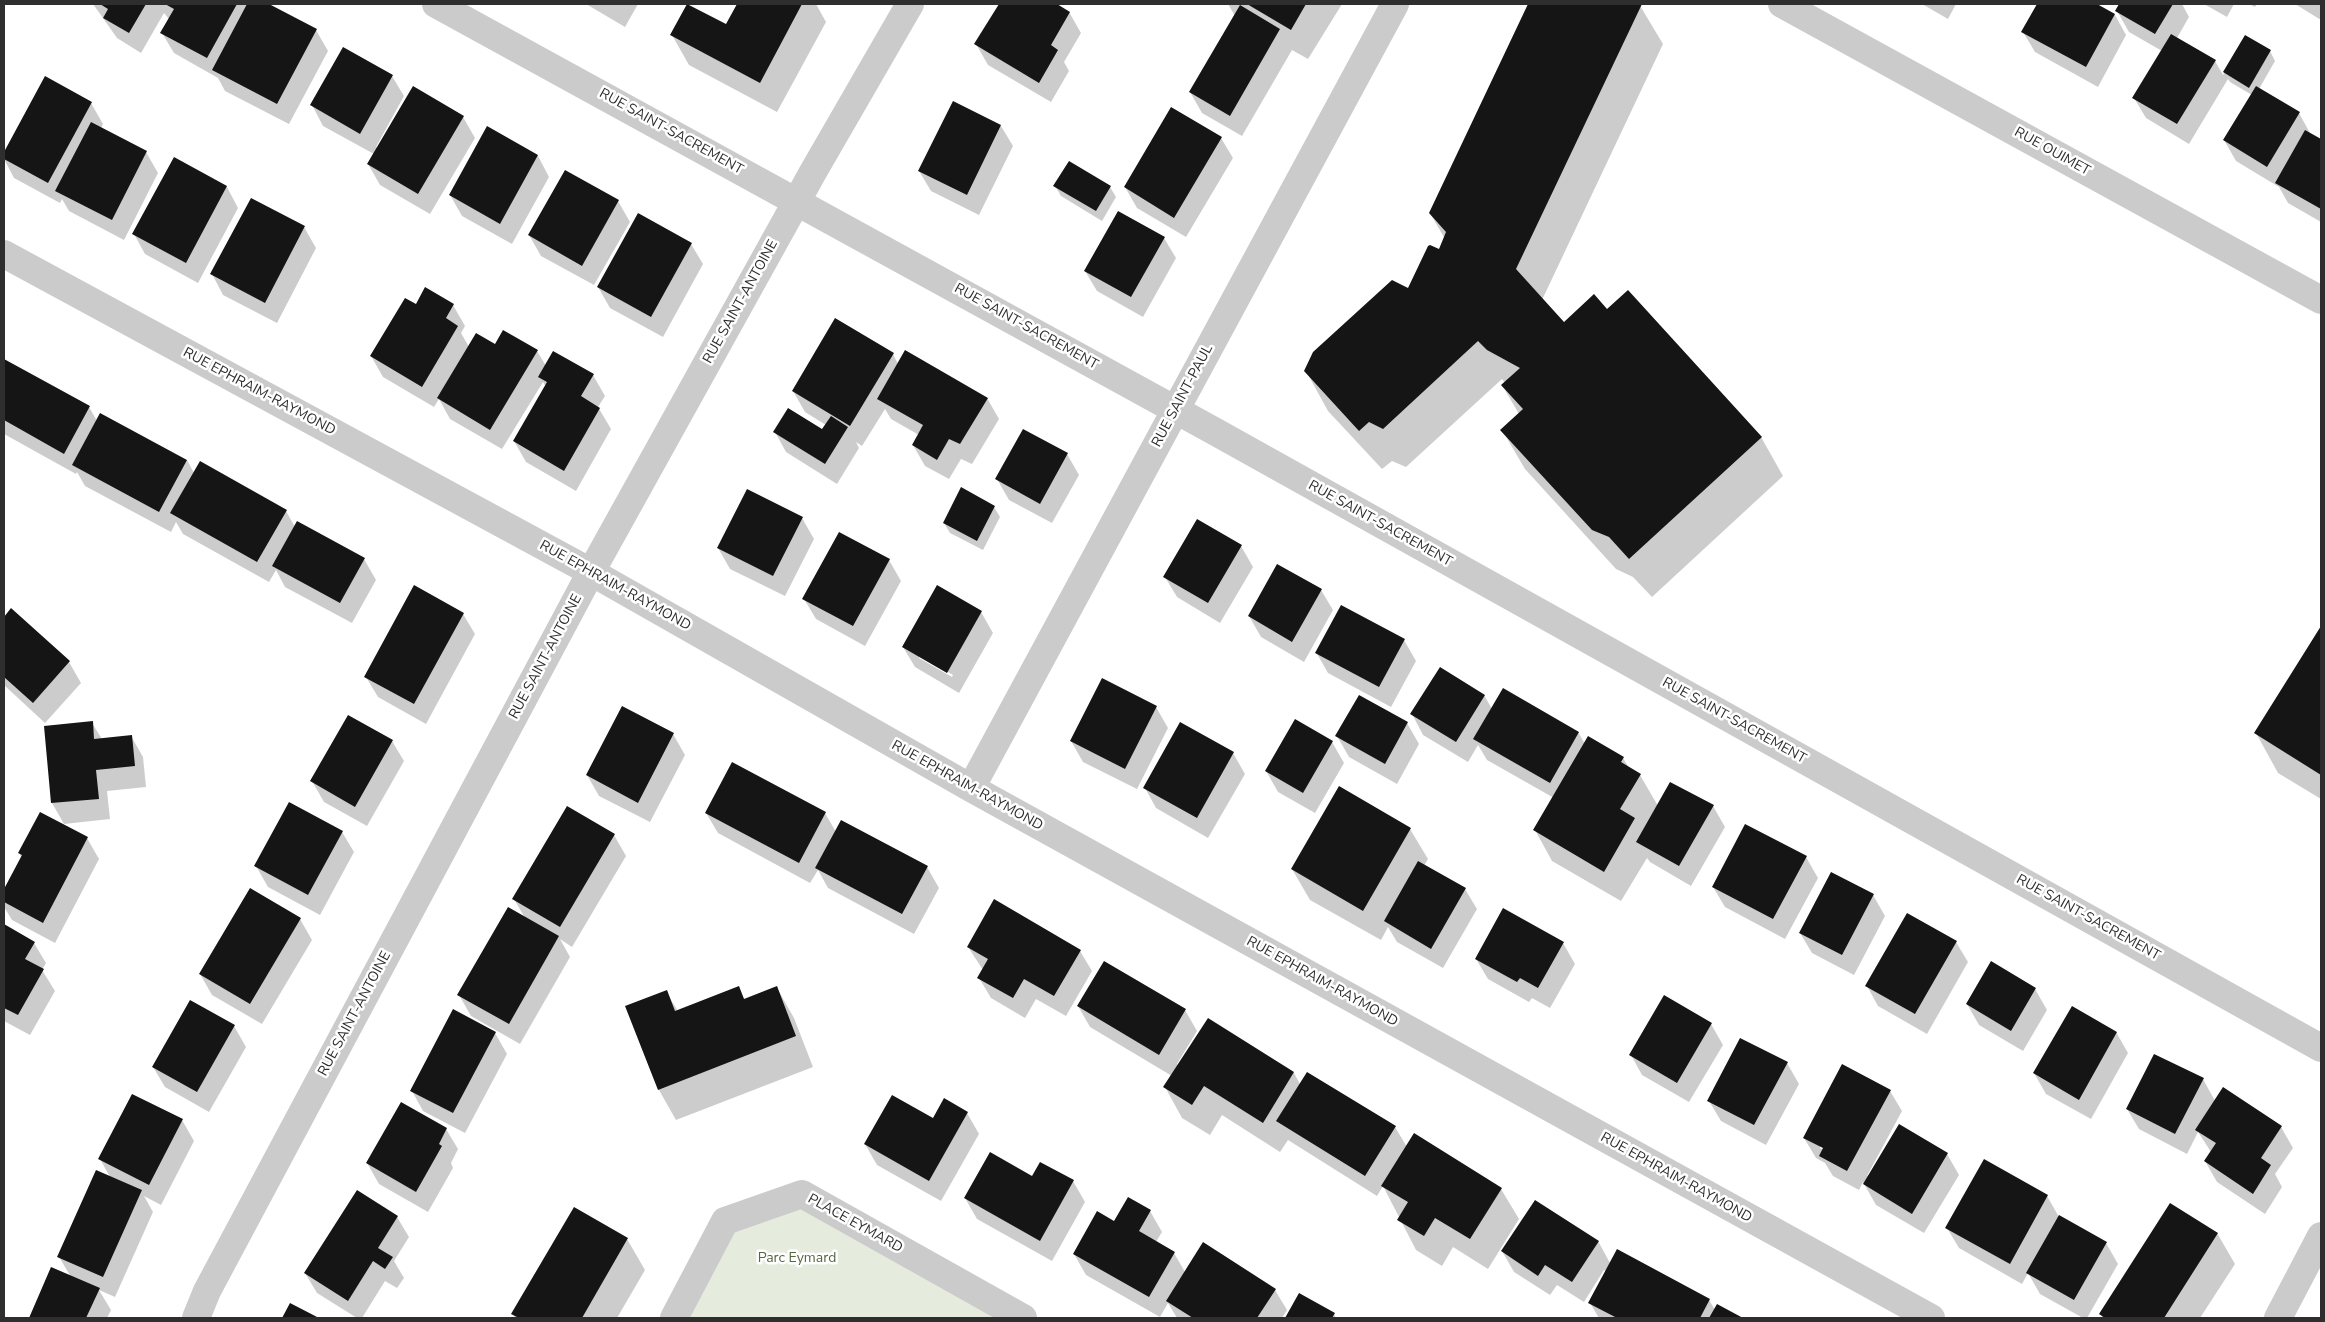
<!DOCTYPE html>
<style>
body{margin:0}
#map{position:relative;width:2325px;height:1322px;overflow:hidden;background:#fff;font-family:"Nunito Sans",sans-serif}
canvas{display:block}
.frame{position:absolute;inset:0;border:5px solid #2e2e2e;pointer-events:none}
</style>
<div id="map">
<canvas width="2325" height="1322"></canvas>
<div class="frame"></div>
</div>
<script>
const g = document.querySelector('canvas').getContext('2d');
g.lineJoin = 'round';
function paint(path, color) { g.fillStyle = color; g.fill(path, 'evenodd'); }
const shape = rows => new Path2D(rows.map(r => 'M' + r).join(''));
function stroke(path, color, width, dash) { g.strokeStyle = color; g.lineWidth = width; g.lineCap = dash ? 'butt' : 'round'; g.setLineDash(dash || []); g.stroke(path); }
function drawText(font, color, halo, rows, align = 'center') {
  g.font = font + ' "Nunito Sans",sans-serif'; g.lineWidth = 5; g.setLineDash([]); g.textBaseline = 'middle'; g.strokeStyle = halo; g.fillStyle = color; for (const [text, x, y, turn = 0] of rows) {
    g.save(); g.translate(x, y); g.rotate((+turn || 0) * Math.PI / 180); g.textAlign = isNaN(turn) ? turn : align; if (halo) g.strokeText(text, 0, 0); g.fillText(text, 0, 0); g.restore();
  }
}
const green = shape([
 [802,1194,1023,1318,674,1318,725,1221]
]);
const shadow = shape([
 [93,4,266,4,316,30,328,51,289,124,225,91,218,78,174,53,162,33,169,19,164,13,141,53,117,38],
 [586,4,638,4,625,27],
 [739,4,816,4,826,22,777,112,689,65,672,35,726,26],
 [1000,4,1055,4,1069,12,1081,33,1064,62,1069,71,1051,102,988,65,976,44],
 [1228,4,1342,4,1308,59,1292,50,1242,136,1202,113,1190,92,1235,16],
 [1529,4,1639,4,1663,44,1542,300,1564,323,1607,311,1761,437,1783,476,1652,597,1633,577,1616,569,1525,469,1502,430,1519,414,1502,385,1505,383,1502,379,1406,467,1392,461,1382,469,1328,411,1306,371,1409,290,1439,250,1445,239,1430,213],
 [1922,4,1956,4,1948,19],
 [2038,4,2094,4,2115,15,2126,35,2098,87,2035,52,2023,32],
 [2121,4,2182,4,2189,17,2177,38,2215,61,2223,75,2245,37,2270,51,2275,61,2259,89,2299,113,2311,135,2321,141,2321,222,2288,203,2279,187,2236,161,2224,140,2252,95,2230,82,2228,79,2189,144,2146,118,2134,98,2162,51,2129,32,2117,11],
 [2204,4,2234,4,2227,17],
 [2249,4,2257,4,2255,7],
 [2295,4,2321,4,2321,20],
 [392,76,404,96,376,147,378,148,463,117,475,138,430,214,380,185,368,164,374,154,323,126,312,105],
 [45,78,91,103,103,124,101,128,146,152,158,173,124,240,69,211,62,199,60,203,14,178,4,159,4,155],
 [1001,126,1013,146,979,215,931,191,919,171],
 [488,128,538,156,549,177,512,244,462,216,450,195],
 [1221,138,1233,158,1186,237,1137,208,1125,187],
 [175,159,227,187,238,208,198,283,145,254,134,234],
 [1055,186,1110,187,1116,197,1102,221,1061,196],
 [618,201,630,222,594,285,541,256,529,235],
 [304,227,316,248,277,323,223,295,212,274],
 [1164,238,1176,258,1143,317,1097,291,1085,271],
 [691,244,703,264,663,337,610,308,598,287],
 [453,305,465,326,461,333,469,347,495,346,537,351,546,366,593,375,605,396,598,407,611,429,576,491,526,462,514,441,546,387,543,382,502,449,450,419,439,399,434,407,383,377,371,356,416,306],
 [893,354,898,364,987,398,999,419,972,464,961,459,949,479,925,466,913,445,919,435,891,419,885,409,862,446,856,442,859,448,837,484,786,452,775,432,823,431,826,425,805,412,793,391],
 [4,361,89,407,97,421,187,460,194,473,286,511,295,527,364,559,376,580,352,623,285,587,276,570,269,582,183,534,176,522,171,532,85,486,77,472,76,474,4,434],
 [1067,454,1079,475,1052,523,1009,500,997,479],
 [994,507,1000,517,983,550,950,533,944,523],
 [802,518,814,539,785,596,730,569,718,548],
 [1241,546,1253,567,1220,623,1177,597,1165,577],
 [889,560,901,581,865,646,816,619,804,599],
 [938,587,981,612,993,633,959,693,915,667,903,647],
 [919,655,953,675,952,677,919,658],
 [1321,590,1333,610,1304,662,1261,637,1249,616],
 [12,610,69,662,81,683,45,723,4,685,4,618],
 [463,614,475,634,426,724,378,697,366,677],
 [2321,628,2321,799,2278,773,2256,733],
 [1404,640,1416,661,1391,707,1328,673,1316,652],
 [1484,695,1492,709,1578,732,1585,744,1623,758,1629,768,1640,775,1658,806,1713,806,1725,827,1691,886,1650,862,1647,858,1621,901,1552,861,1535,830,1554,798,1487,760,1478,745,1468,762,1423,735,1412,714],
 [1359,697,1407,723,1419,744,1397,784,1349,757,1337,736],
 [1156,707,1168,728,1137,789,1083,762,1071,741],
 [92,723,102,739,131,736,143,757,146,787,107,791,110,819,64,824,52,803,45,727],
 [673,734,685,755,650,822,599,796,587,775],
 [392,741,404,761,367,826,324,802,312,781],
 [1332,742,1344,763,1315,813,1278,792,1266,771],
 [1233,753,1245,774,1208,838,1156,808,1145,788],
 [568,808,614,835,626,856,572,947,560,939,570,957,520,1044,471,1016,459,995,525,918,514,899],
 [706,813,825,813,836,832,927,867,939,888,914,934,828,888,818,870,810,883,718,833],
 [1410,829,1428,859,1424,866,1465,889,1477,909,1443,968,1397,942,1388,927,1381,940,1310,900,1292,869],
 [342,832,354,852,320,915,268,887,256,866],
 [87,838,99,859,55,943,12,920,4,907,4,892,22,858,19,853],
 [1806,857,1818,878,1785,939,1725,907,1713,887],
 [1873,895,1885,916,1854,975,1812,953,1800,933],
 [300,919,312,940,262,1024,212,995,200,974],
 [4,926,34,943,46,963,42,970,55,991,30,1035,4,1021],
 [1956,942,1968,962,1927,1034,1878,1006,1867,986],
 [1563,943,1575,964,1550,1008,1532,998,1529,1002,1488,979,1476,959],
 [968,947,1080,951,1092,971,1066,1016,1036,999,1025,1018,991,998,979,978,983,970],
 [1991,963,2035,989,2047,1010,2023,1051,1979,1025,1967,1004],
 [738,988,745,1000,777,988,794,1018,813,1067,676,1120,659,1090,626,1007,666,992,678,1011],
 [1078,1006,1185,1010,1197,1031,1177,1064,1179,1066,1208,1019,1294,1073,1300,1084,1395,1127,1407,1147,1501,1189,1519,1219,1488,1269,1453,1247,1442,1266,1416,1250,1383,1186,1377,1196,1288,1140,1280,1152,1222,1115,1210,1135,1182,1118,1165,1087,1172,1076,1090,1027],
 [1711,1024,1723,1045,1689,1102,1642,1075,1631,1055],
 [234,1026,246,1047,209,1112,165,1087,153,1067],
 [2116,1032,2128,1053,2091,1119,2046,1094,2034,1073],
 [495,1033,507,1054,465,1133,423,1111,412,1091],
 [1787,1063,1799,1084,1766,1145,1721,1121,1709,1101],
 [2203,1079,2215,1101,2281,1127,2293,1148,2275,1174,2282,1187,2265,1214,2217,1182,2205,1161,2211,1152,2198,1132,2187,1154,2139,1129,2127,1109],
 [1890,1091,1902,1111,1867,1176,1947,1154,1959,1175,1924,1233,1876,1205,1863,1182,1859,1190,1833,1176,1825,1163,1816,1158,1804,1138],
 [1820,1146,1829,1150,1828,1152,1820,1148],
 [967,1113,979,1134,941,1201,877,1165,865,1144,934,1120],
 [182,1120,194,1141,161,1205,144,1196,153,1212,115,1297,99,1290,111,1310,107,1318,30,1318,52,1269,71,1277,59,1257,110,1177,100,1159],
 [446,1129,458,1149,451,1163,453,1168,428,1212,379,1184,367,1163],
 [1985,1161,2047,1196,2059,1217,2106,1243,2118,1264,2087,1318,2083,1318,2040,1294,2028,1273,2022,1284,1959,1248,1947,1228],
 [1033,1177,1073,1181,1085,1202,1052,1261,977,1219,965,1198],
 [574,1209,627,1239,645,1270,617,1318,515,1318,513,1314],
 [1150,1211,1162,1232,1156,1242,1174,1253,1185,1272,1275,1290,1287,1310,1282,1318,1177,1318,1168,1303,1160,1317,1086,1275,1074,1254],
 [397,1217,409,1237,394,1261,404,1278,397,1288,385,1281,362,1318,357,1318,317,1293,305,1273],
 [2217,1233,2235,1264,2200,1318,2103,1318,2101,1315],
 [1598,1241,1610,1263,1709,1300,1715,1310,1718,1305,1741,1318,1599,1318,1590,1303,1606,1271,1604,1270,1584,1302,1557,1285,1550,1295,1514,1272,1502,1251],
 [1300,1295,1334,1314,1336,1318,1286,1318]
]);
const building = shape([
 [100,4,146,4,129,33,103,18,108,9],
 [165,4,237,4,207,58,160,33,174,9],
 [247,4,269,4,317,29,277,104,212,70],
 [687,4,726,24,737,4,802,4,760,83,670,35],
 [999,4,1057,4,1070,12,1051,45,1058,50,1039,83,974,44],
 [1247,4,1306,4,1291,30],
 [1528,4,1642,4,1516,269,1564,322,1594,294,1607,309,1628,290,1762,437,1629,559,1609,537,1592,530,1500,430,1523,409,1501,385,1520,368,1487,350,1478,341,1383,429,1369,422,1359,431,1304,371,1313,352,1392,280,1408,288,1428,246,1430,245,1439,249,1446,232,1429,213],
 [2037,4,2097,4,2115,14,2086,67,2021,32],
 [2119,4,2173,4,2155,34,2115,11],
 [1240,5,1280,29,1230,116,1189,92],
 [2171,34,2216,60,2177,124,2132,98],
 [2245,35,2271,50,2249,88,2223,72],
 [343,47,393,75,360,134,310,105],
 [45,76,92,102,48,183,4,159,4,152],
 [413,86,464,116,418,194,367,164],
 [2256,86,2300,112,2267,167,2223,140],
 [953,101,1001,125,967,195,918,171],
 [1171,107,1222,137,1174,218,1124,187],
 [91,122,147,151,112,220,55,191],
 [487,126,538,155,500,224,449,195],
 [2305,130,2321,139,2321,209,2275,183],
 [174,157,227,186,186,263,132,234],
 [1069,161,1111,186,1096,211,1053,186],
 [565,170,619,200,582,266,528,235],
 [251,198,305,226,265,303,210,274],
 [1118,211,1165,237,1131,297,1084,271],
 [638,213,692,243,651,317,597,287],
 [425,287,454,304,446,318,458,326,422,387,370,356,405,298,416,304],
 [835,318,894,353,850,426,792,391],
 [503,330,538,350,490,430,437,398,476,333,495,344],
 [905,350,988,398,960,444,949,439,937,460,912,445,923,425,877,399],
 [553,351,594,374,581,396,600,408,564,471,513,441,547,382,538,377],
 [4,359,90,406,64,454,4,420],
 [788,408,822,429,831,416,848,427,825,464,773,432],
 [100,413,187,460,159,512,72,465],
 [1023,429,1068,453,1040,504,995,479],
 [200,461,287,510,257,562,170,513],
 [961,487,995,506,977,541,943,523],
 [747,489,803,517,773,576,717,548],
 [1197,519,1242,545,1208,603,1163,577],
 [297,521,365,558,340,603,272,566],
 [839,532,890,559,853,626,802,599],
 [1277,564,1322,589,1292,642,1248,616],
 [414,585,464,613,414,704,364,677],
 [937,585,982,611,947,673,902,647],
 [1341,605,1405,639,1379,687,1315,653],
 [11,608,70,661,33,703,4,677,4,617],
 [2321,626,2321,775,2254,733],
 [1440,667,1485,695,1456,742,1410,714],
 [1102,678,1157,706,1125,769,1070,741],
 [1503,688,1579,732,1550,783,1473,739],
 [1359,695,1408,722,1385,764,1335,736],
 [622,706,674,733,638,803,586,775],
 [348,715,393,740,355,807,310,781],
 [1295,719,1333,741,1303,793,1265,771],
 [93,721,94,739,132,735,135,766,96,770,99,799,51,803,44,726],
 [1180,722,1234,752,1197,818,1143,788],
 [1588,736,1624,757,1621,762,1641,774,1620,809,1635,818,1604,872,1533,830],
 [732,762,826,812,799,863,705,813],
 [1670,782,1714,805,1679,866,1636,842],
 [1339,786,1411,828,1363,911,1291,869],
 [289,802,343,831,308,895,254,866],
 [567,806,615,834,560,927,512,899],
 [40,812,88,837,43,923,4,902,4,889,22,855,18,853],
 [841,820,928,866,902,914,815,868],
 [1745,824,1807,856,1773,919,1712,887],
 [1418,861,1466,888,1431,949,1384,921],
 [1831,872,1874,894,1842,955,1799,933],
 [250,888,301,918,250,1004,199,974],
 [994,899,1081,950,1054,996,1024,979,1013,998,977,978,988,959,967,947],
 [508,907,559,936,509,1024,457,995],
 [1503,908,1564,942,1538,988,1520,978,1517,982,1475,959],
 [1907,913,1957,941,1915,1014,1865,986],
 [4,924,35,942,25,959,44,969,18,1015,4,1008],
 [1104,961,1186,1009,1159,1055,1077,1006],
 [1991,961,2036,988,2011,1031,1966,1004],
 [739,986,744,999,777,986,796,1036,658,1090,625,1006,667,990,675,1011],
 [1664,995,1712,1023,1677,1083,1629,1055],
 [190,1000,235,1025,197,1092,152,1067],
 [2072,1006,2117,1032,2079,1100,2033,1073],
 [453,1009,496,1032,453,1113,410,1091],
 [1208,1018,1294,1072,1263,1123,1204,1086,1192,1105,1163,1087],
 [1740,1038,1788,1062,1754,1125,1707,1101],
 [2154,1054,2204,1078,2175,1134,2126,1109],
 [1842,1064,1891,1090,1847,1171,1819,1156,1823,1148,1803,1138],
 [1307,1072,1396,1126,1365,1176,1276,1121],
 [2223,1087,2282,1126,2261,1158,2271,1165,2253,1194,2204,1161,2216,1143,2195,1130],
 [132,1094,183,1119,149,1185,98,1159],
 [892,1095,933,1118,944,1098,968,1112,929,1181,864,1144],
 [401,1102,447,1128,439,1144,442,1146,416,1192,366,1163],
 [1899,1124,1948,1153,1912,1214,1863,1184],
 [1414,1133,1502,1188,1470,1239,1435,1218,1424,1236,1397,1220,1408,1202,1381,1186],
 [990,1152,1032,1176,1040,1162,1074,1180,1040,1241,964,1198],
 [1984,1159,2048,1195,2010,1264,1945,1228],
 [96,1170,142,1190,103,1277,57,1257],
 [357,1190,398,1216,378,1248,393,1257,385,1269,373,1261,348,1301,304,1273],
 [1128,1197,1151,1210,1139,1231,1175,1252,1149,1297,1073,1254,1097,1211,1114,1221],
 [1535,1200,1599,1241,1572,1282,1545,1265,1538,1276,1501,1251],
 [2170,1203,2218,1233,2164,1318,2105,1318,2099,1314],
 [574,1207,628,1238,582,1318,519,1318,511,1314],
 [2059,1215,2107,1242,2074,1300,2026,1273],
 [1203,1242,1276,1289,1257,1318,1193,1318,1166,1301],
 [1617,1249,1710,1299,1700,1318,1617,1318,1588,1303],
 [51,1267,100,1288,86,1318,29,1318],
 [1299,1293,1335,1313,1332,1318,1285,1318],
 [290,1303,319,1318,282,1318],
 [1717,1304,1743,1318,1709,1318]
]);
const minor = shape([
 [436,4,1214,431,2321,1048],
 [1782,4,2321,300],
 [4,254,591,572,971,788,1931,1318],
 [971,788,1395,4],
 [196,1318,207,1291,591,572,813,172,910,4],
 [674,1318,725,1221,802,1194,1023,1318],
 [2278,1318,2321,1236]
]);
const streetNames = [
 ["RUE SAINT-SACREMENT",671,132,29],
 ["RUE OUIMET",2052,152,29],
 ["RUE SAINT-ANTOINE",741,302,-61],
 ["RUE SAINT-SACREMENT",1026,327,29],
 ["RUE EPHRAIM-RAYMOND",259,392,28],
 ["RUE SAINT-PAUL",1183,396,-62],
 ["RUE SAINT-SACREMENT",1380,524,29],
 ["RUE EPHRAIM-RAYMOND",615,586,29],
 ["RUE SAINT-ANTOINE",546,657,-62],
 ["RUE SAINT-SACREMENT",1734,721,29],
 ["RUE EPHRAIM-RAYMOND",967,786,29],
 ["RUE SAINT-SACREMENT",2088,918,29],
 ["RUE EPHRAIM-RAYMOND",1322,982,29],
 ["RUE SAINT-ANTOINE",355,1014,-62],
 ["RUE EPHRAIM-RAYMOND",1676,1178,29],
 ["PLACE EYMARD",855,1224,29]
];
const parkNames = [
 ["Parc Eymard",797,1259]
];
paint(green, '#e5ebdd');
paint(shadow, '#0003');
paint(building, '#151515');
stroke(minor, '#cbcbcb', 28);
drawText('14px', '#2e2e2e', '#fff', streetNames);
drawText('14px', '#54673f', '#fff', parkNames);
</script>
